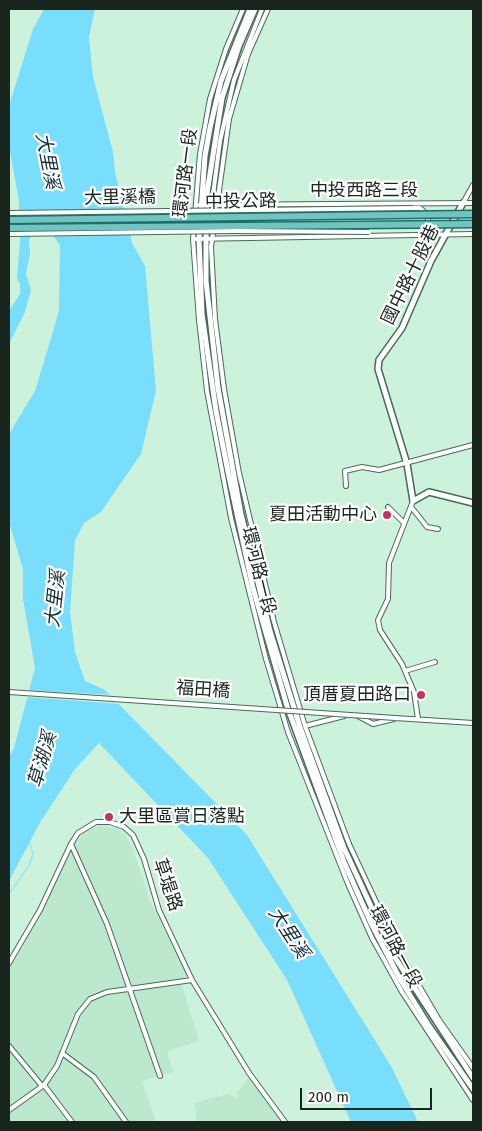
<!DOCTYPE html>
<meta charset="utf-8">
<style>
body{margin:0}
#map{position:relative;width:482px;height:1131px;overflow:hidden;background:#ccf2db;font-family:"Fira Sans",sans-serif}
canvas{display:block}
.frame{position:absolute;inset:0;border:10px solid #18261e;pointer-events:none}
.scale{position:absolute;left:300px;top:1088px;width:132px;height:22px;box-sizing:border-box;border:2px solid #18261e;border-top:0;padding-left:6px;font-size:15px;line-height:18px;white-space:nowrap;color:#18261e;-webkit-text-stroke:4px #fff;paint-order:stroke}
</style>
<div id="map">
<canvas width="482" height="1131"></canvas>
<div class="frame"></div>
<div class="scale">200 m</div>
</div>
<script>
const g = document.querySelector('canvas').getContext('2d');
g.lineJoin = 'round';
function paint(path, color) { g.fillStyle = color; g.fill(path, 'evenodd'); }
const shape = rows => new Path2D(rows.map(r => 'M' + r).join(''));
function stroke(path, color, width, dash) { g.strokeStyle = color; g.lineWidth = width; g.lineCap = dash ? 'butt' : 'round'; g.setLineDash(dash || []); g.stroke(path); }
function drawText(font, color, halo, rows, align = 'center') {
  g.font = font + ' "Fira Sans","Noto Sans TC",sans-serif'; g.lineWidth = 4.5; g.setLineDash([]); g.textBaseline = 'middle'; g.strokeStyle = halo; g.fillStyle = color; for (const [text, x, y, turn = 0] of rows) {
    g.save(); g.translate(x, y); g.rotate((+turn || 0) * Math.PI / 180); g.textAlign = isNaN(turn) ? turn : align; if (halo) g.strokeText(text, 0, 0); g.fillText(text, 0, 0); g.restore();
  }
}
const built = shape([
 [101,825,117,829,125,835,132,846,151,903,187,976,180,979,199,1041,167,1052,173,1072,142,1081,156,1122,9,1122,9,968,23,947,75,843,85,832],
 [249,1077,283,1122,196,1122,195,1103,227,1094,238,1098,238,1092]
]);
const water = shape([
 [44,9,95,9,89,37,93,77,113,152,115,172,132,243,145,266,156,391,141,454,101,512,84,523,75,540,70,612,75,652,85,681,105,690,247,835,391,1066,418,1122,351,1122,287,980,208,858,99,743,75,769,41,821,9,881,9,757,14,748,35,668,23,599,23,569,9,522,9,434,35,391,52,335,59,310,60,245,38,216,29,241,30,254,26,274,31,290,25,312,9,344,9,311,20,294,20,284,17,278,20,242,19,201,9,146,9,106,33,29]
]);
const pier = shape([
 [26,690,114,695,121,704,25,697]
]);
const stream = shape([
 [9,894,30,864,33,854,30,844]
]);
const minor = shape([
 [243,9,226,49,210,99,200,154,193,239,199,320,207,391,231,518,266,659,288,732,348,884,372,938,402,992,473,1100],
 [268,9,248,54,229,119,211,247,215,319,224,389,239,473,274,622,305,726,349,844,400,953,439,1020,473,1068],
 [463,203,473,185],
 [199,205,473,203],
 [208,206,213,195,220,141,234,80,262,9],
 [413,208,420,208,428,215,428,228,423,234],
 [193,239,473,234],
 [346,486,345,471,362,467,379,470,473,445],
 [413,501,389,563,388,599,378,620,380,630,402,664,414,692,418,719],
 [388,507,404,523],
 [412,508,427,527,438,529],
 [405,671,435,662],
 [358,716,373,724,394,719],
 [395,718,473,723],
 [305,726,344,716],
 [71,844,107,924,160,1076],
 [9,963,40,910,71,844,78,833,96,822,110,822,124,827,133,835,144,859,159,910,192,980,249,1073,285,1122],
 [9,1046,42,1086],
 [62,1053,94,1077,126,1122],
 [44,1085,72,1122],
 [9,1110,44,1085,57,1066,78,1014,90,999,107,992,192,980]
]);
const tertiary = shape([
 [250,9,221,81,210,128,205,156,199,239,202,314,216,411,228,472,253,588,287,706,344,862,371,923,400,979,429,1026,473,1089],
 [255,9,239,46,222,98,207,193,206,239,206,281,218,388,241,514,270,631,300,727,344,848,394,956,473,1078],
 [463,203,431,261,402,328,379,360,378,369,407,464,413,501,429,492,473,503]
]);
const minorBridge = shape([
 [9,213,413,208],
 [9,234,234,231,369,232],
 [9,692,395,718]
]);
const primaryBridge = shape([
 [9,220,473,214],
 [9,228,473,224]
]);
const markers = [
 [387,515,5,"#c2335d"],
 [421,695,5,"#c2335d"],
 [109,817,5,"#c2335d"]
];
const streetNames = [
 ["環河路一段",186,173,-83],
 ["中投西路三段",364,191],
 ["大里溪橋",120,198,-1],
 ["中投公路",241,202,-1],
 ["國中路十股巷",411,275,-64],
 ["環河路一段",258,571,76],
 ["福田橋",203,690,4],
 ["草堤路",167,885,71],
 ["環河路一段",395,947,62]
];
const poiNames = [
 ["夏田活動中心",377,515],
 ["頂厝夏田路口",411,695],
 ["大里區賞日落點",119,817,"left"]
];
const waterNames = [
 ["大里溪",47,161,79],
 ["大里溪",56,599,-84],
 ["草湖溪",43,760,-74],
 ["大里溪",288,933,57]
];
paint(built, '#bce9ce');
paint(water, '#79defc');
paint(pier, '#ccf2db');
stroke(stream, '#79defc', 1);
stroke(minor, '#486a57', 6);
stroke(tertiary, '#486a57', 8);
stroke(minor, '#fff', 4);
stroke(tertiary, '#fff', 5);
stroke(minorBridge, '#486a57', 6, []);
stroke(primaryBridge, '#17726b', 9, []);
stroke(minorBridge, '#fff', 4);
stroke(primaryBridge, '#74c3bf', 6);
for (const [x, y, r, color] of markers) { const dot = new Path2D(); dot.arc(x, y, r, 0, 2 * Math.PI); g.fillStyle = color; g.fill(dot); stroke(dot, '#fff', 2); }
drawText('18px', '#18261e', '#fff', streetNames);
drawText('18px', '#18261e', '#fff', poiNames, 'right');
drawText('italic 19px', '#182f36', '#fff', waterNames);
</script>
